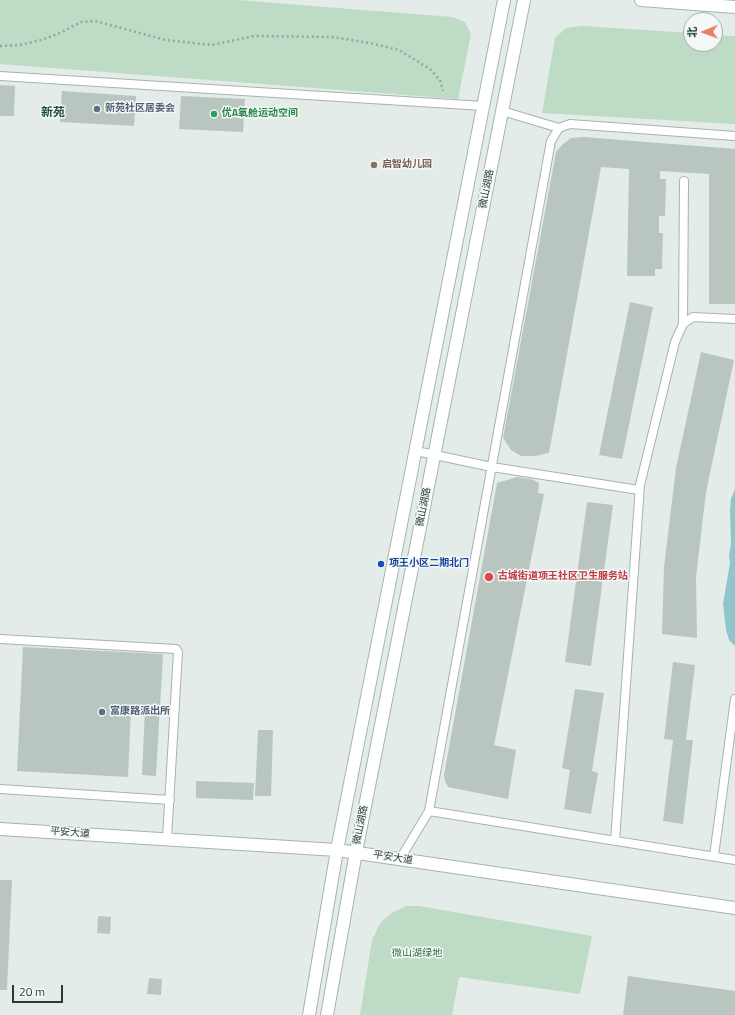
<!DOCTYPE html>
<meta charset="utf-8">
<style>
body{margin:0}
#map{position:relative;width:735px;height:1015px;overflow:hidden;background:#e3ece8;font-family:"Titillium Web","Noto Sans SC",sans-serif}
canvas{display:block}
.north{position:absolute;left:683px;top:12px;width:40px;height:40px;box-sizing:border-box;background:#f4f8f6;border:1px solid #a1ada8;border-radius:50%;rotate:269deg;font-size:11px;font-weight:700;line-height:16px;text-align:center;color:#243c34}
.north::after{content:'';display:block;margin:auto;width:14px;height:18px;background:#e68167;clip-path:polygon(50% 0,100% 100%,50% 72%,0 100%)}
.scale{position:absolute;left:12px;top:985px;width:51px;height:18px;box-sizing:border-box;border:2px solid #243c34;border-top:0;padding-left:5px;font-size:12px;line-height:14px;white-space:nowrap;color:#243c34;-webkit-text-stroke:3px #f4f8f6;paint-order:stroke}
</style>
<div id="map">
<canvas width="735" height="1015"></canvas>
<div class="north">北</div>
<div class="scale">20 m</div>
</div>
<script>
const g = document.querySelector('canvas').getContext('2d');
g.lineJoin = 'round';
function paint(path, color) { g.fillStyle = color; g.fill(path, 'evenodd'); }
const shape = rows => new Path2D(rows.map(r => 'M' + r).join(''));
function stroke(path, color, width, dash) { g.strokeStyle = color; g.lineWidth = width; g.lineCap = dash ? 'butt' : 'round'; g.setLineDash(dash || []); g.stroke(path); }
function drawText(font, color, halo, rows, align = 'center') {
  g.font = font + ' "Titillium Web","Noto Sans SC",sans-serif'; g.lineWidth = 3; g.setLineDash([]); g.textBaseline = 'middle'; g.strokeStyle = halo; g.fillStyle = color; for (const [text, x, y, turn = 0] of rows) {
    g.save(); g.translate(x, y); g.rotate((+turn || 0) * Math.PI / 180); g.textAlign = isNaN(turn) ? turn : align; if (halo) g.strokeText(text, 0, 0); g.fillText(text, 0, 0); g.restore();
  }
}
const green = shape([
 [0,0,237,0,452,17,465,22,471,34,458,99,0,64],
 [583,26,691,33,691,44,715,44,715,35,735,36,735,124,542,113,555,38,566,28],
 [406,906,419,906,592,936,580,994,459,977,452,1015,360,1015,372,940,381,922,392,913]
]);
const water = shape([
 [735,489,735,646,729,640,726,630,723,604,730,563,729,555,731,544,730,511,731,499]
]);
const building = shape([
 [0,85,15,86,14,116,0,116],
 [62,91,136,96,134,126,60,122],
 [181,96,245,99,243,132,179,129],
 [584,137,735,149,735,304,709,304,709,174,660,171,660,179,666,179,665,216,659,216,659,233,663,233,662,269,655,269,655,276,627,276,629,169,601,167,549,453,535,456,521,456,511,450,503,438,556,152,562,145,571,138],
 [630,302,653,307,622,459,599,455],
 [701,352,734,360,706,492,696,577,697,638,662,634,664,567,676,468],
 [517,477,531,479,539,483,538,493,544,494,494,745,516,750,508,799,448,787,445,781,444,775,497,483],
 [587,502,613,505,591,666,565,662],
 [23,647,163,654,156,776,142,775,145,709,131,708,128,777,17,771],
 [673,662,695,665,686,740,693,740,683,824,663,821,673,740,664,739],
 [575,689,604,693,592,771,598,773,591,814,564,809,570,770,562,768],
 [258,730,273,730,271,796,255,796],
 [196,781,254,783,253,800,196,798],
 [0,880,12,880,7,990,0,990],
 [98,916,111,917,110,934,97,933],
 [628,976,735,991,735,1015,623,1015],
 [149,978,162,979,161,995,147,994]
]);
const path = shape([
 [0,46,20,45,41,40,60,33,81,22,95,21,166,40,212,45,254,36,332,37,370,43,399,50,430,69,440,80,443,91]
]);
const service = shape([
 [0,76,484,106],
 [502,111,559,128],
 [735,136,570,124,559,128,551,141,429,811,735,860],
 [683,324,684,181],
 [416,451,492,467,639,490],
 [0,639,176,649,178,652,167,839],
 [0,789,170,800],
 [615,841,640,485,675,342,683,324,693,317,735,319],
 [714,856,735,699],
 [400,859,429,811]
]);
const tertiary = shape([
 [0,829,337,850,735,908],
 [309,1015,337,850,504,0],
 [327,1015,356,852,524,0]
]);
const secondary = shape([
 [641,0,735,7]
]);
const markers = [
 [97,109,4,"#5c6f8a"],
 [214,114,4,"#2e9e5b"],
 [374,165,4,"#8d6e63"],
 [381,564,4,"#1a4fb4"],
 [489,577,5,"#e0444e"],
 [102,712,4,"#5c6f8a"]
];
const serviceNames = [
 ["新苑社区居委会",105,109],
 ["富康路派出所",110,712]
];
const leisureNames = [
 ["优A氧舱运动空间",222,114]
];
const educationNames = [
 ["启智幼儿园",382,165]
];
const streetNames = [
 ["微山湖路",487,189,-79],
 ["微山湖路",424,507,-79],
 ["微山湖路",361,825,-79],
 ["平安大道",70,833,4],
 ["平安大道",393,858,9]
];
const transitNames = [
 ["项王小区二期北门",389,564]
];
const healthNames = [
 ["古城街道项王社区卫生服务站",498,577]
];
const parkNames = [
 ["微山湖绿地",417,954]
];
const quarterNames = [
 ["新苑",53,113]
];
paint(green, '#bedbc5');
paint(water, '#90c5cc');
paint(building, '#b9c6c0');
stroke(service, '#a6b4ae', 10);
stroke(tertiary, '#a6b4ae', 14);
stroke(secondary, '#a2b7af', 14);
stroke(path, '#86ad9f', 2.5, [2, 3]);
stroke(service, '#fff', 8);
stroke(tertiary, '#fff', 12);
stroke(secondary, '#fff', 12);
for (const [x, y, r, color] of markers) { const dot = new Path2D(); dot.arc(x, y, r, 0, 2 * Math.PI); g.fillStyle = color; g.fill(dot); stroke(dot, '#f4f8f6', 1.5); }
drawText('bold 10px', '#4e5e75', '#f4f8f6', serviceNames, 'left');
drawText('bold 10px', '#27864d', '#f4f8f6', leisureNames, 'left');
drawText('bold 10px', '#785e54', '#f4f8f6', educationNames, 'left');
drawText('10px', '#243c34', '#f4f8f6', streetNames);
drawText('bold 10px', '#164399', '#f4f8f6', transitNames, 'left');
drawText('bold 10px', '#be3a42', '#f4f8f6', healthNames, 'left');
drawText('10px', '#326f47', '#f4f8f6', parkNames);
drawText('bold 12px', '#224c40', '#f4f8f6', quarterNames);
</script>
